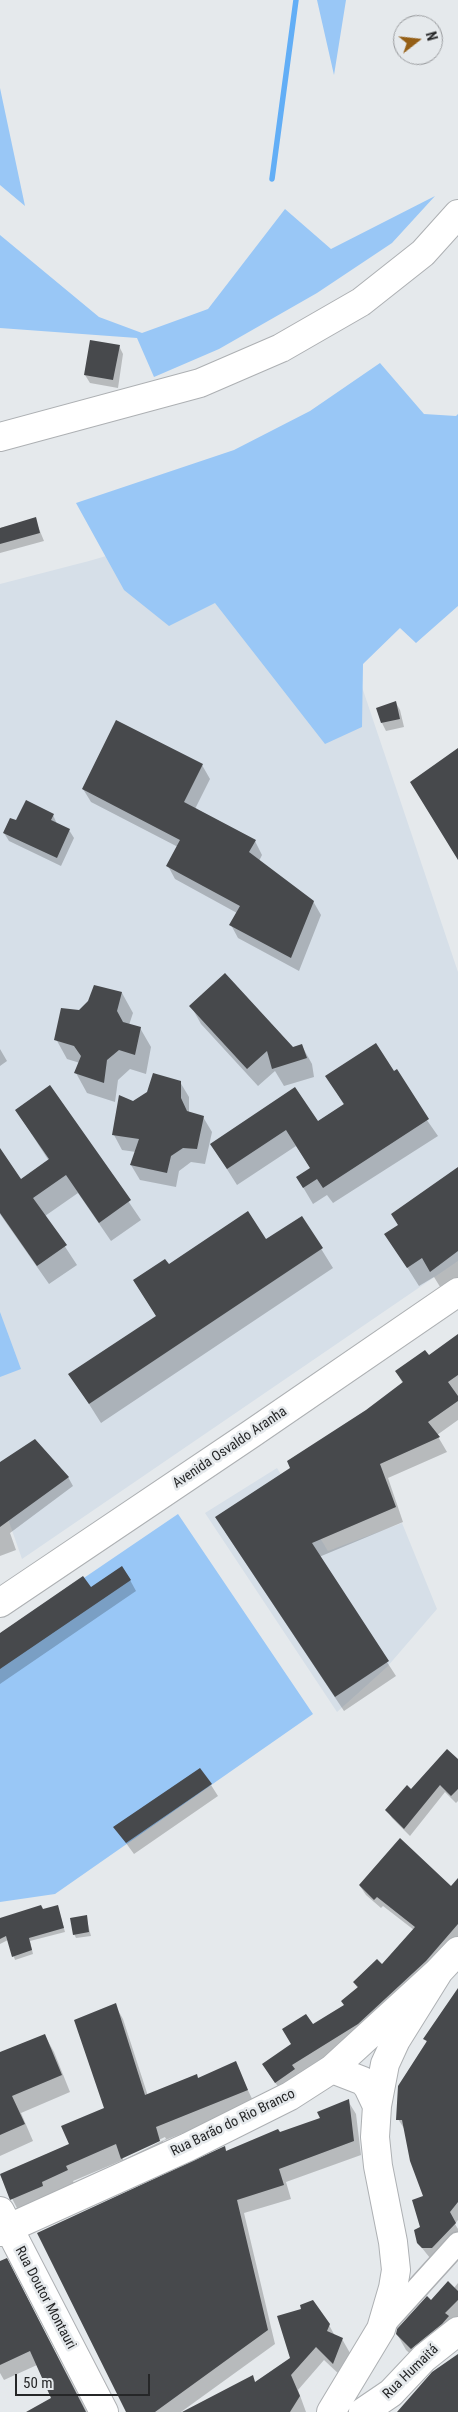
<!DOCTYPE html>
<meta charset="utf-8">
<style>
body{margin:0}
#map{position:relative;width:458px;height:2412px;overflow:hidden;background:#e5e9ec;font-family:"Roboto Condensed",sans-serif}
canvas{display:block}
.north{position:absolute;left:393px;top:15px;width:50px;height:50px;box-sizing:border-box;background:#e5e9ec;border:1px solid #999b9e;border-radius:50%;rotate:74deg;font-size:14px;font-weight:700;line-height:20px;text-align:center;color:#262728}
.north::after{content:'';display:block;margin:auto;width:18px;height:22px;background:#955f16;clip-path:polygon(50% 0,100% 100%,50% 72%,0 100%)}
.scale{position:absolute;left:15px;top:2374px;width:135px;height:22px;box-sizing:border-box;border:2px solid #262728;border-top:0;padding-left:6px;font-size:15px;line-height:18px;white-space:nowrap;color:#262728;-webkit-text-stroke:4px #e5e9ec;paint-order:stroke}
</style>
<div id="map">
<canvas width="458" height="2412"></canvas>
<div class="north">N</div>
<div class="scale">50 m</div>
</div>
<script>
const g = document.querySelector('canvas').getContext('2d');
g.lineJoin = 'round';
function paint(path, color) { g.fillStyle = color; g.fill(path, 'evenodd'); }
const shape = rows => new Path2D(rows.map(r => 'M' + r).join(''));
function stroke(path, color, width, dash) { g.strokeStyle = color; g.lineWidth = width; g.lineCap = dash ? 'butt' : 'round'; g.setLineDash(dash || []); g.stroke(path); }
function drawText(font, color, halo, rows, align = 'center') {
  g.font = font + ' "Roboto Condensed",sans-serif'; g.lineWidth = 5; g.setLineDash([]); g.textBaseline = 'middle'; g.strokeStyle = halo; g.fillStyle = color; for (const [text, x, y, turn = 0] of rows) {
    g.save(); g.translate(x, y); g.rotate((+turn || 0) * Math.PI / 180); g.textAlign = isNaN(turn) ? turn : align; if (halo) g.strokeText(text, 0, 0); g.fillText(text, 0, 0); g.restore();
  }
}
const built = shape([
 [299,500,458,972,458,1261,22,1559,0,1496,0,584,89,561],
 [277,1468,328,1551,402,1523,437,1609,387,1667,337,1712,205,1513]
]);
const green = shape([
 [317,0,346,0,334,75],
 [0,88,25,206,0,185],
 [435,196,392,243,317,293,219,349,154,377,137,338,0,328,0,235,99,317,142,333,208,309,285,209,331,249],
 [380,363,424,414,456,416,458,414,458,606,416,643,400,628,363,664,362,727,325,744,215,603,169,626,124,590,76,503,234,450,310,411],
 [0,1312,21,1369,0,1377],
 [178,1514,313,1714,55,1894,0,1902,0,1635]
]);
const shadow = shape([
 [119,346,123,354,118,388,90,383,85,375],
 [35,519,44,541,0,553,0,528],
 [396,703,400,710,404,727,386,731,382,723],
 [117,721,202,765,210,779,195,809,255,841,262,855,259,861,313,901,321,915,299,971,238,938,231,925,237,913,175,879,168,866,178,847,91,802,83,789],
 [53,815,57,824,69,830,74,838,61,866,9,841,4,833,16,822],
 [122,993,133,1013,129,1025,140,1028,151,1047,146,1074,130,1069,118,1080,115,1102,87,1093,76,1073,80,1063,67,1059,56,1039,90,1002],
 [191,1006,293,1048,302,1046,312,1064,314,1077,284,1086,275,1071,258,1086,201,1024],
 [0,1049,7,1061,0,1066],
 [394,1073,438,1136,333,1203,327,1195,313,1204,297,1177,311,1169,296,1146,237,1185,211,1144,317,1122,344,1105,337,1093],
 [180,1082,189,1097,189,1113,203,1117,212,1132,205,1164,191,1162,179,1171,176,1187,140,1180,131,1165,136,1152,122,1150,114,1135,133,1102],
 [50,1086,141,1220,111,1241,78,1193,45,1216,77,1265,49,1284,0,1214,0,1150,21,1180,49,1161,16,1110],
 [458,1169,458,1279,442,1290,434,1277,419,1286,386,1234,399,1225],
 [302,1218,333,1268,101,1423,70,1374,157,1317,134,1281,168,1266,266,1241],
 [458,1337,458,1420,437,1435,447,1452,388,1478,403,1522,319,1557,396,1676,344,1711,225,1532,292,1468,403,1384,396,1371,429,1357],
 [0,1463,68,1477,73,1486,10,1533,16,1550,0,1556],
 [130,1580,136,1591,0,1684,0,1635],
 [458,1761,458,1801,456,1803,445,1792,410,1836,392,1818,387,1810],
 [211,1785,218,1796,134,1854,115,1828],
 [458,1879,458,1939,364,2033,297,2075,300,2080,282,2092,269,2074,292,2045,312,2026,345,2005,358,1989,354,1982,382,1966,414,1930,383,1906,381,1908,366,1895,360,1886,451,1888],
 [58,1907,65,1932,30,1941,33,1954,15,1960,8,1940,0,1944,0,1925],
 [86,1917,91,1936,76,1938,74,1934],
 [458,1990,458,2220,455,2224,458,2229,458,2238,438,2258,430,2258,418,2243,424,2196,405,2130,398,2119,427,2043,425,2039],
 [115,2005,123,2019,148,2096,198,2080,235,2063,255,2105,163,2141,167,2155,130,2173,123,2160,166,2139,165,2137,123,2157,123,2160,73,2181,75,2185,20,2214,0,2175,70,2144,106,2109],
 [45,2036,54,2052,70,2092,21,2113,33,2141,0,2156,0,2054],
 [348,2101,356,2114,361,2155,286,2182,291,2199,244,2213,275,2344,181,2412,127,2412,225,2148,227,2152,322,2118],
 [0,2263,14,2273,87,2412,43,2412,53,2399,37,2365,4,2380,0,2373],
 [458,2283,458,2325,421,2364,406,2350,397,2334,432,2302,454,2288],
 [329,2325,335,2336,342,2339,350,2353,341,2376,324,2360,298,2390,306,2412,185,2412,252,2377,256,2383,291,2359]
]);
const stream = shape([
 [272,179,296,0]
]);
const building = shape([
 [90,340,120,345,113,380,84,375],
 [36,517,40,533,0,544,0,528],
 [396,701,400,719,381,723,376,708],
 [116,720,203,764,184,802,256,840,249,852,314,901,291,958,229,925,240,906,166,866,180,840,82,789],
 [458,748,458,860,410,782],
 [26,800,54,814,51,820,70,829,57,858,3,833,10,818,16,820],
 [225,973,293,1047,302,1044,307,1058,272,1069,267,1051,247,1069,189,1006],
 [94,985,122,992,117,1011,123,1022,141,1027,135,1055,119,1050,107,1060,104,1083,74,1073,81,1056,74,1046,54,1040,61,1008,79,1010,88,1001],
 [376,1043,394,1071,397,1069,429,1119,323,1188,317,1179,303,1188,296,1177,310,1168,286,1130,227,1169,210,1144,295,1087,318,1121,344,1104,325,1076],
 [153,1073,181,1081,181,1098,187,1111,204,1116,197,1149,183,1148,171,1156,167,1173,130,1165,139,1139,112,1135,119,1095,133,1101,147,1092],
 [50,1085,131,1200,99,1223,66,1175,33,1198,67,1245,37,1266,0,1213,0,1148,21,1179,49,1159,15,1110],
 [458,1167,458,1251,430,1272,422,1258,407,1268,384,1234,398,1225,391,1214],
 [248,1211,266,1239,302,1216,323,1248,89,1404,68,1374,156,1316,133,1280,165,1259,169,1264],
 [458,1334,458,1375,448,1382,458,1396,458,1401,428,1422,440,1437,380,1464,396,1507,312,1543,389,1661,335,1697,215,1517,290,1468,287,1461,366,1410,403,1382,395,1371,425,1350,429,1355],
 [35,1439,69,1477,0,1527,0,1462],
 [122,1566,131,1580,0,1669,0,1633,83,1576,91,1587],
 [447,1749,458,1759,458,1789,451,1796,440,1785,404,1829,385,1810,407,1785,411,1789],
 [200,1768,212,1784,126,1843,113,1827],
 [400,1838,451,1886,458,1878,458,1924,426,1961,358,2024,292,2065,295,2069,275,2083,262,2064,291,2044,282,2029,306,2014,313,2024,344,2005,341,2001,358,1987,353,1982,377,1959,382,1964,415,1927,377,1897,374,1900,359,1885],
 [41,1905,43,1909,58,1905,64,1928,29,1938,32,1950,12,1957,6,1936,0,1939,0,1918],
 [87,1915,89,1932,73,1935,70,1918],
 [458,1988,458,2202,450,2212,456,2223,432,2248,422,2248,417,2243,414,2230,420,2227,412,2200,423,2196,410,2161,402,2120,396,2120,398,2086,427,2041,423,2039],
 [116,2003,145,2095,197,2074,198,2078,236,2061,248,2090,156,2127,160,2141,121,2159,116,2144,66,2166,68,2170,42,2182,43,2186,10,2200,0,2174,69,2144,61,2126,104,2108,74,2020],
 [45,2034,62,2075,12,2096,25,2124,0,2135,0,2052],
 [349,2099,354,2141,279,2169,284,2185,237,2200,268,2330,155,2412,126,2412,37,2233,225,2146,226,2151,278,2129,280,2132,320,2118,317,2112],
 [7,2258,86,2412,26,2412,51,2398,30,2351,0,2365,0,2261],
 [448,2281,458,2291,458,2300,445,2313,449,2316,442,2324,411,2349,396,2334,397,2329,427,2296,431,2300],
 [313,2300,330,2324,327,2331,343,2338,333,2364,316,2347,291,2375,300,2396,290,2412,182,2412,253,2375,255,2382,290,2358,277,2316,301,2309,300,2305],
 [458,2354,458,2412,397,2412,432,2372]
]);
const street = shape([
 [383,2326,458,2243]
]);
const secondary = shape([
 [0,1603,251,1434,458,1292],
 [332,2069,363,2081,368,2087,377,2106],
 [0,2211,104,2412],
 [0,2232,188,2147,290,2096,332,2069,439,1971],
 [331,2412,381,2329,393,2288,396,2270,393,2242,378,2166,375,2137,377,2106,385,2064,396,2040,439,1971,458,1951],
 [363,2412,391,2393,424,2358,458,2331]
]);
const highway = shape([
 [0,437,200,383,281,348,361,302,423,253,458,214]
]);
const streetNames = [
 ["Avenida Osvaldo Aranha",230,1448,-34],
 ["Rua Barão do Rio Branco",233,2123,-26],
 ["Rua Doutor Montauri",45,2298,62],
 ["Rua Humaitá",411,2372,-44]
];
paint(built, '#d6dfe8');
paint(green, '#99c7f6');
paint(shadow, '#0003');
stroke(stream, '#62aef6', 5.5);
paint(building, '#47494c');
stroke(street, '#adb0b3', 24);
stroke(secondary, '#adb0b3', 30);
stroke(highway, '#adb0b3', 30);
stroke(street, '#fff', 21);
stroke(secondary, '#fff', 28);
stroke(highway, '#fff', 28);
drawText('14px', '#262728', '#e5e9ec', streetNames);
</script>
